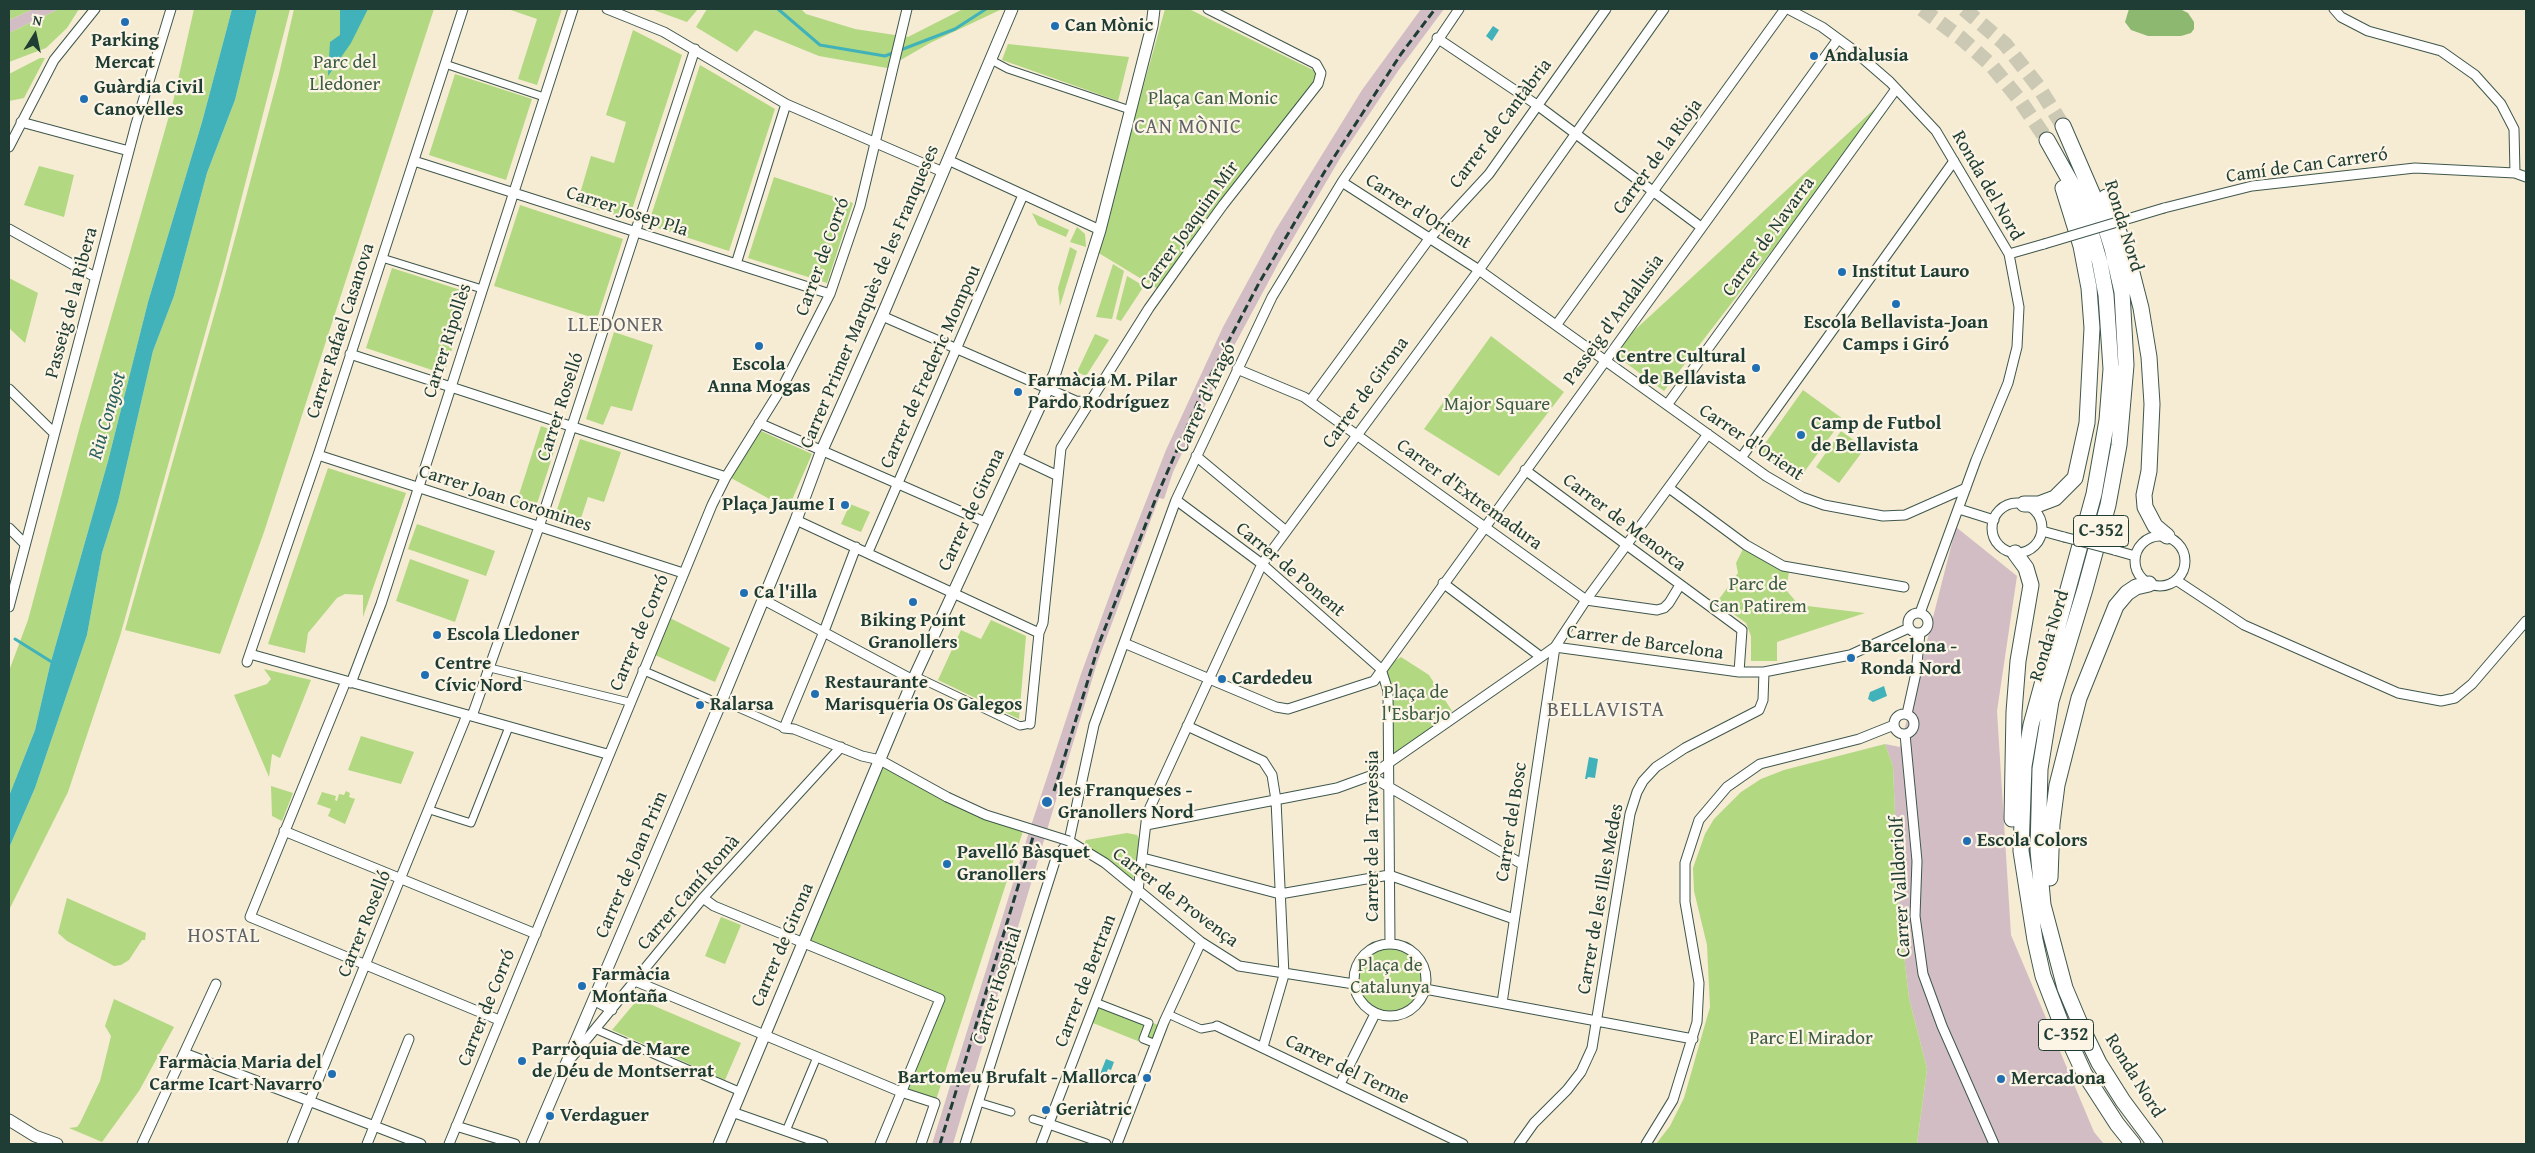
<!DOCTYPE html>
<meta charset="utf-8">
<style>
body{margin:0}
#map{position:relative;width:2535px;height:1153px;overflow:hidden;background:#f6ebd3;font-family:"Gentium Book Plus",serif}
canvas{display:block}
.frame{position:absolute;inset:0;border:10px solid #1f3d34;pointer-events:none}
.north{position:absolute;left:10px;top:10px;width:50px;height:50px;-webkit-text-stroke:4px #fcf5e5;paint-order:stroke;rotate:10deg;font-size:14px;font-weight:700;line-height:20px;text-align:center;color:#1f3d34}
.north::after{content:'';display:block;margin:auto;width:18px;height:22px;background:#1f3d34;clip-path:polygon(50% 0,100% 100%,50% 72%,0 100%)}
</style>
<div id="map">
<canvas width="2535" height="1153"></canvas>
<div class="frame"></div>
<div class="north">N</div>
</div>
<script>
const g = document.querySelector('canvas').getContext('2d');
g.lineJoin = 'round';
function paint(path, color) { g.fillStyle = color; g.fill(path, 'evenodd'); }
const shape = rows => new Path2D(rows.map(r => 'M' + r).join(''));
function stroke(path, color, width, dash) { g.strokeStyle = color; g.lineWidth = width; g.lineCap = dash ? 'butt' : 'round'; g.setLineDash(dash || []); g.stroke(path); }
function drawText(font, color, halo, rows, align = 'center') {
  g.font = font + ' "Gentium Book Plus",serif'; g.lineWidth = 4.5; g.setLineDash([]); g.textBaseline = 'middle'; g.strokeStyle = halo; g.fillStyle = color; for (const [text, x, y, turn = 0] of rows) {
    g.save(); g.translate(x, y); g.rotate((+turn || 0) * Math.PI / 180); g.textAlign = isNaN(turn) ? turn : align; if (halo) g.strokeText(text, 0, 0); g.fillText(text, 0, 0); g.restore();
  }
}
const industrial = shape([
 [33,9,59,9,9,33,9,20],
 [1421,9,1444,9,1398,71,1342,155,1278,264,1227,359,1173,472,1164,499,1159,498,1097,663,953,1144,932,1144,1027,838,1081,674,1116,578,1166,450,1223,327,1275,231,1362,90],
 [1956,527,2017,576,1997,711,2011,935,2094,1132,2104,1144,1917,1144,1927,1069,1909,998,1899,912,1893,766,1885,744,1900,747]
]);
const green = shape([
 [9,9,33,9,9,20],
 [59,9,79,9,67,28,46,48,9,62,9,33],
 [194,9,232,9,202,122,148,302,108,461,50,665,35,730,9,796,9,671,28,620,80,426,173,102],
 [257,9,290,9,223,270,120,636,68,792,9,910,9,848,35,788,87,635,102,553,118,502,153,351,174,296,207,173,235,100],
 [294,9,434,9,264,532,220,654,125,630,220,294,279,74],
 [508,9,562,9,537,85,518,79,537,19],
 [651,9,698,9,687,22],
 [707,9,801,9,806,14,855,29,908,37,963,9,1002,9,930,43,887,68,819,56,755,30,737,52,696,27],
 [1165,9,1189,9,1317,72,1314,82,1158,289,1097,252],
 [633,30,682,55,629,219,577,204,591,156,614,163,626,122,606,115],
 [1008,44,1129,57,1118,101,1002,60],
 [40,58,45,58,24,98,9,101,9,74],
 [700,65,775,109,729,251,648,225],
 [455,74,532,99,506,180,429,155],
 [1896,89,1664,391,1611,352],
 [39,166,74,175,64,217,24,205],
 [774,177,853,203,827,283,748,258],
 [520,205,623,239,597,319,494,286],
 [1032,213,1069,230,1066,237,1038,225],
 [1077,227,1085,234,1086,247,1070,242],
 [1070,247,1077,251,1060,306,1058,288],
 [1113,264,1124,271,1112,319,1096,317],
 [392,268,470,293,444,374,366,348],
 [1127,276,1144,286,1121,321,1116,319],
 [9,278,38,293,25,343,9,328],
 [614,332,653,345,632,411,611,406,603,425,586,419],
 [1095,334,1109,340,1086,376,1077,372],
 [1491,336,1564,392,1499,476,1424,429],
 [1803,390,1843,419,1799,479,1759,452],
 [541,426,560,433,534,513,515,507],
 [761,431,812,454,788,509,731,478],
 [1841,431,1865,448,1839,483,1816,467],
 [580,439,621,452,604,502,588,497,578,527,554,519],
 [328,468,406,493,363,617,363,595,345,594,337,598,308,633,305,653,268,644],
 [850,504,870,512,861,532,841,524],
 [417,524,495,551,486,576,408,549],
 [1744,547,1789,572,1786,590,1799,605,1865,613,1777,642,1777,661,1751,661,1751,636,1746,623,1717,602,1738,573,1736,563],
 [410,559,469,580,455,622,396,601],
 [670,618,730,648,715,682,655,655],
 [991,620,1026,636,1019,719,938,680,961,630,981,639],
 [1401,657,1429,675,1452,711,1394,759,1389,693,1381,669],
 [264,669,311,680,280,758,272,754,269,777,234,695,267,684,271,679],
 [361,736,414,752,401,784,348,770],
 [1885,744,1893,766,1899,912,1909,998,1927,1069,1917,1144,1656,1144,1670,1126,1684,1098,1710,1007,1707,945,1694,891,1693,868,1705,834,1714,819,1741,792,1761,779,1784,770],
 [880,760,947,797,1024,828,935,1103,901,1092,940,999,803,943],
 [271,786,293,793,282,821,272,816],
 [346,791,350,793,349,797,355,799,345,824,328,816,331,809,317,804,322,792,336,796,335,800,337,801,339,794,344,795],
 [1127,833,1137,835,1140,841,1137,877,1127,879,1085,848,1085,842,1086,840],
 [67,898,146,933,145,940,142,940,129,960,121,965,114,966,67,941,58,933],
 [721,917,741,925,725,964,705,956],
 '1355 977a35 35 0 1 1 70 0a35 35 0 1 1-70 0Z',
 [114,999,174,1027,139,1091,102,1142,69,1128,77,1127,80,1123,100,1081,111,1036,105,1026],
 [638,999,741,1043,725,1080,612,1030],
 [1095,1000,1163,1027,1155,1048,1088,1021]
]);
const forest = shape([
 [2129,9,2180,9,2188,13,2194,22,2194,29,2191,33,2181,36,2148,36,2131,30,2125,22]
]);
const water = shape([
 [232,9,257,9,235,100,207,173,174,296,153,351,118,502,102,553,87,635,35,788,9,848,9,796,35,730,50,665,108,461,148,302,202,122],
 [340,9,368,9,351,43,328,76,330,42,340,35],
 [1493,26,1499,30,1492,41,1486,36],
 [1884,686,1887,696,1873,702,1868,699,1870,692],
 [1589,757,1598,759,1595,778,1588,777,1587,779,1585,779],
 [1106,1059,1114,1062,1111,1070,1108,1069,1103,1081,1098,1079]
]);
const stream = shape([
 [778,9,820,45,885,56,955,29,986,9],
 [15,639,55,664]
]);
const trunkTunnel = shape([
 [1922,9,1961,38,1991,65,2019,99,2047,140],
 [1964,9,2005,44,2038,86,2063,126]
]);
const pedestrian = shape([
 [991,60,1008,69,1130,110],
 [445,64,544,97],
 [382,258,482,289],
 [490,668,629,702],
 [642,670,709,699],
 [915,676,1020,726,1030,724],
 [727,703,784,728],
 [430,810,471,823,509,727],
 [1095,1002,1149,1023,1143,1039,1156,1044],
 [1168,1014,1201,1029,1217,1026],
 [595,1029,741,1092],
 [978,1102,1011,1112],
 [1033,1119,1049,1124],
 [786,1131,817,1057]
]);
const minor = shape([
 [607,9,664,32,786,104,943,172],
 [1788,9,1822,27,1852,49,1890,82,1936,131,2009,254,2019,307,2017,347,2008,383,1976,460,1920,613],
 [2334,9,2341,17,2368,31,2441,51,2475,75,2501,104,2514,129,2515,173],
 [1437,38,1537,105,1701,227],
 [21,122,129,151],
 [9,147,54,60,95,9],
 [948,160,1100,230],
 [414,161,830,294],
 [1342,182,1479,270,1766,476,1802,497,1824,505,1883,516,1905,515,1966,488],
 [2164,208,2252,186,2415,168,2515,173,2526,177],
 [9,229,95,277],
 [2009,254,2044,244],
 [736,264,786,104],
 [882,316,1076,401,1089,402],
 [1557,324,1785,9],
 [350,354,726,477],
 [1237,369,1304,397,1586,600,1657,610,1664,608,1669,603,1680,585],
 [9,389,54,433],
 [1310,401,1429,239,1489,174,1606,9],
 [1667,405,1896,89],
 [759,423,985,522],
 [318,455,683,573],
 [1016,456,1058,476],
 [1196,456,1286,531],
 [1741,458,1954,161],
 [1525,470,1742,630,1739,672],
 [1669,488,1746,545,1783,566,1904,587],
 [1176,500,1262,564,1381,669],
 '1992 528a25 25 0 1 1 50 0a25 25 0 1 1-50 0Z',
 [1959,509,1994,520],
 [796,520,1039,633],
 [9,528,25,544],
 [2042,531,2064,537],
 '2135 561a25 25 0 1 1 50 0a25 25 0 1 1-50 0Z',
 [856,547,823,634,784,728,794,729,862,756,880,760,947,797],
 [2114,550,2135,556],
 [868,552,1023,195],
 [2176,580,2244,625,2398,693,2441,701,2455,698,2472,684,2526,621],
 [1443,583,1541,657],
 [762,599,913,680],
 [9,607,136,124,171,9],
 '1908 623a10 10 0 1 1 20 0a10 10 0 1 1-20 0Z',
 [1124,643,1276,707,1288,709,1374,681,1838,39],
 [1555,647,1739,672,1764,672,1850,655,1909,628],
 [250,654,607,754],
 [247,662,318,455,463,9],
 [1381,669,1388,691,1390,944],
 [346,681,250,917,499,1020],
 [351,683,381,604,573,9],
 '1894 724a10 10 0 1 1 20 0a10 10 0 1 1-20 0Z',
 [1907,714,1916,673,1920,633],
 [472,716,539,527,695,49],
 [1030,724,1039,633,1043,623,1061,448,1149,308,1186,256,1223,205,1318,84,1321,73,1316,64,1208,9],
 [1187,726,1263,761,1272,775,1276,800,1284,975,1263,1047],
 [1905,734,1917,861,1915,916,1923,974,1942,1026,1994,1144],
 [1370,776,1522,864],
 [1146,825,1337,788,1370,776,1541,657,1555,647,1586,600,1708,434],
 [284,831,536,934],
 [1069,841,1105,863,1201,942,1239,966,1354,984],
 [1143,858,1280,894,1389,875,1514,919],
 [703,898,714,906,940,999,880,1144],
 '1354 980a36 36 0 1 1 72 0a36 36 0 1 1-72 0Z',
 [635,981,901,1092,935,1103,921,1144],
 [1425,989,1693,1039],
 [593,1000,612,1010],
 [1502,1003,1555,647],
 [1217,1026,1463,1144],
 [184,1053,421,1144],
 [572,1057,703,898,841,747],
 [1340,1084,1375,1014],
 [732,1112,823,1144],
 [1049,1124,1106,1144],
 [456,1126,515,1144],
 [142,1144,216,984],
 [292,1144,467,715],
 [367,1144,409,1039],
 [449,1144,712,505,726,477,784,384,830,294,860,206,907,9],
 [965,1144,1056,858,1069,841,1094,725,1176,500,1272,297,1342,182,1459,9],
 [1041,1144,1138,891,1147,814,1262,564,1479,270,1664,9],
 [1117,1144,1164,1022,1201,942],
 [1519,1144,1534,1123,1567,1090,1581,1072,1592,1048,1630,814,1637,792,1643,781,1656,767,1685,748,1759,710,1763,700,1764,672],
 [1646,1144,1673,1100,1697,1022,1699,983,1685,902,1685,863,1699,820,1727,787,1760,764,1859,739,1894,725]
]);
const tertiary = shape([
 [9,1120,35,1136,57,1144],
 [532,1144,721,702,796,520,822,450,882,316,1012,9],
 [719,1144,913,680,1055,373,1100,230,1152,26,1154,9]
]);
const trunk = shape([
 [2063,126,2102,216,2112,248,2122,292,2126,365,2119,445,2108,505,2085,589,2051,701,2040,769,2038,850,2043,905,2065,988,2081,1026,2099,1063,2123,1101,2155,1144],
 [2047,140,2074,188,2087,218,2100,263,2106,295,2111,369,2107,420,2094,494,2031,725,2024,766,2021,851,2035,940,2043,976,2061,1023,2084,1073,2117,1124,2133,1144],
 [2106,197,2128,257,2141,308,2149,357,2152,404,2149,471,2144,495,2145,507,2155,526,2167,536],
 [2024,504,2039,504,2055,498,2075,478,2087,423,2092,328,2089,288,2081,246,2063,188],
 [2012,819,2014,712,2018,661,2031,585,2026,568,2015,553],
 [2050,878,2052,824,2057,785,2079,698,2116,606,2127,593,2136,587,2149,584]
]);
const rail = shape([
 [1054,791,1100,641,1156,498,1204,388,1259,283,1325,171,1401,54,1435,9],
 [940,1144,1033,837]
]);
const minorBridge = shape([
 [2044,244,2164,208],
 [2064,537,2114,550],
 [947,797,986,815,1069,841]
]);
const markers = [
 [125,22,5,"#1f6fb2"],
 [1055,26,5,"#1f6fb2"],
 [1814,56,5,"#1f6fb2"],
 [84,99,5,"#1f6fb2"],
 [1842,272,5,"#1f6fb2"],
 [1896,304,5,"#1f6fb2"],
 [759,346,5,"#1f6fb2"],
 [1756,368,5,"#1f6fb2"],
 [1018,392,5,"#1f6fb2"],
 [1801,435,5,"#1f6fb2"],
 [845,505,5,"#1f6fb2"],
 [744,593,5,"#1f6fb2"],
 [913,602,5,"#1f6fb2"],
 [437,635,5,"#1f6fb2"],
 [1851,658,5,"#1f6fb2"],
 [425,675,5,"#1f6fb2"],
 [1222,679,5,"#1f6fb2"],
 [815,694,5,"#1f6fb2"],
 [700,705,5,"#1f6fb2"],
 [1047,802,6,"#1f6fb2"],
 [1967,841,5,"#1f6fb2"],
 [947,864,5,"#1f6fb2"],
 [582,986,5,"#1f6fb2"],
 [522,1061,5,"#1f6fb2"],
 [332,1074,5,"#1f6fb2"],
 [1147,1078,5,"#1f6fb2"],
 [2001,1079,5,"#1f6fb2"],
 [1046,1110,5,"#1f6fb2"],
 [550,1116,5,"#1f6fb2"]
];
const shields = [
 [2101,531,55],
 [2066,1035,55]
];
const shieldNames = [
 ["C-352",2101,531],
 ["C-352",2066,1035]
];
const poiNames = [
 ["Can Mònic",1065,26],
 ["Parking",125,41,"center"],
 ["Mercat",125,63,"center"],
 ["Andalusia",1824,56],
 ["Guàrdia Civil",94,88],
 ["Canovelles",94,110],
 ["Institut Lauro",1852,272],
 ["Escola Bellavista-Joan",1896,323,"center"],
 ["Camps i Giró",1896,345,"center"],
 ["Centre Cultural",1746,357,"right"],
 ["de Bellavista",1746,379,"right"],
 ["Escola",759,365,"center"],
 ["Anna Mogas",759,387,"center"],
 ["Farmàcia M. Pilar",1028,381],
 ["Pardo Rodríguez",1028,403],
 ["Camp de Futbol",1811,424],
 ["de Bellavista",1811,446],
 ["Plaça Jaume I",835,505,"right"],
 ["Ca l'illa",754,593],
 ["Biking Point",913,621,"center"],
 ["Granollers",913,643,"center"],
 ["Escola Lledoner",447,635],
 ["Barcelona -",1861,647],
 ["Ronda Nord",1861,669],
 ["Centre",435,664],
 ["Cívic Nord",435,686],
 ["Cardedeu",1232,679],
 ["Restaurante",825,683],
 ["Marisqueria Os Galegos",825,705],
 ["Ralarsa",710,705],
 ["les Franqueses -",1058,791],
 ["Granollers Nord",1058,813],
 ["Escola Colors",1977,841],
 ["Pavelló Bàsquet",957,853],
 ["Granollers",957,875],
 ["Farmàcia",592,975],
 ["Montaña",592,997],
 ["Parròquia de Mare",532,1050],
 ["de Déu de Montserrat",532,1072],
 ["Farmàcia Maria del",322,1063,"right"],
 ["Carme Icart Navarro",322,1085,"right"],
 ["Bartomeu Brufalt - Mallorca",1137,1078,"right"],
 ["Mercadona",2011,1079],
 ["Geriàtric",1056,1110],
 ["Verdaguer",560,1116]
];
const parkNames = [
 ["Parc del",345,63],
 ["Lledoner",345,85],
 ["Plaça Can Monic",1213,99],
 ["Major Square",1497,405],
 ["Parc de",1758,585],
 ["Can Patirem",1758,607],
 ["Plaça de",1416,693],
 ["l'Esbarjo",1416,715],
 ["Plaça de",1390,966],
 ["Catalunya",1390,988],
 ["Parc El Mirador",1811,1039]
];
const streetNames = [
 ["Carrer de Cantàbria",1501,124,-53],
 ["Carrer de la Rioja",1658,157,-54],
 ["Camí de Can Carreró",2307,166,-8],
 ["Ronda del Nord",1987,186,60],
 ["Carrer Josep Pla",627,212,18],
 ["Carrer d'Orient",1418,212,33],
 ["Carrer Joaquim Mir",1190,226,-54],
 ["Ronda Nord",2123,226,73],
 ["Carrer de Navarra",1769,237,-54],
 ["Carrer de Corró",823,257,-70],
 ["Carrer Primer Marquès de les Franqueses",870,297,-67],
 ["Passeig de la Ribera",72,303,-75],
 ["Passeig d'Andalusia",1614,320,-54],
 ["Carrer Rafael Casanova",341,331,-72],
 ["Carrer Ripollès",448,341,-72],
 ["Carrer de Frederic Mompou",931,367,-66],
 ["Carrer de Girona",1366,393,-54],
 ["Carrer d'Aragó",1206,398,-65],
 ["Carrer Roselló",561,407,-72],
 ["Carrer d'Orient",1751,443,34],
 ["Carrer d'Extremadura",1469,495,36],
 ["Carrer Joan Coromines",505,499,18],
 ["Carrer de Girona",972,510,-65],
 ["Carrer de Menorca",1624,523,37],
 ["Carrer de Ponent",1290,570,40],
 ["Carrer de Corró",640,633,-67],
 ["Ronda Nord",2050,636,-73],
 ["Carrer de Barcelona",1645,643,8],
 ["Carrer del Bosc",1512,822,-81],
 ["Carrer de la Travessia",1373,836,-90],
 ["Carrer de Joan Prim",632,865,-67],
 ["Carrer Valldoriolf",1901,887,-93],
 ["Carrer Camí Romà",689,893,-49],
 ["Carrer de Provença",1175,898,37],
 ["Carrer de les Illes Medes",1601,899,-80],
 ["Carrer Roselló",365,924,-68],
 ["Carrer de Girona",783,945,-67],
 ["Carrer de Bertran",1086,981,-69],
 ["Carrer Hospital",998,986,-72],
 ["Carrer de Corró",487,1008,-68],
 ["Carrer del Terme",1347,1070,26],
 ["Ronda Nord",2134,1076,58]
];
const neighbourhoodNames = [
 ["CAN MÒNIC",1188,128],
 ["LLEDONER",616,326],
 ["HOSTAL",224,937]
];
const waterNames = [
 ["Riu Congost",108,416,-74]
];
const quarterNames = [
 ["BELLAVISTA",1606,711]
];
paint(industrial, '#d2bdc5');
paint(green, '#b2d882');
paint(forest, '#8db870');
paint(water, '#41b2ba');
stroke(stream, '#41b2ba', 3);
stroke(trunkTunnel, '#cbc8b3', 15, [15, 8]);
stroke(pedestrian, '#3f574c', 9);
stroke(minor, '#3f574c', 11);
stroke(tertiary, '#3f574c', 13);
stroke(trunk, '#3f574c', 17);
stroke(pedestrian, '#fff', 7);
stroke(minor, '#fff', 9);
stroke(tertiary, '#fff', 11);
stroke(trunk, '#fff', 15);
stroke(rail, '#1f3d34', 3, [8, 4]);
stroke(minorBridge, '#3f574c', 11, []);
stroke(minorBridge, '#fff', 9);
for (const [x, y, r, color] of markers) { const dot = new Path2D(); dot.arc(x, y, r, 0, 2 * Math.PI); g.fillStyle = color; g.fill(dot); stroke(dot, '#fcf5e5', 2); }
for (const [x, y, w] of shields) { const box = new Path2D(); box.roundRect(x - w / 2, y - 15.5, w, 31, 4); g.fillStyle = '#fcf5e5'; g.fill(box); stroke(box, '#1f3d34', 1); }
drawText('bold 18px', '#1f3d34', null, shieldNames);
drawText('bold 19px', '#1f3d34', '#fcf5e5', poiNames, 'left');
drawText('19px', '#3c5c44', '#fcf5e5', parkNames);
drawText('19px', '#1f3d34', '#fcf5e5', streetNames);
g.letterSpacing = '1px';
drawText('20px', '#5f6365', '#fcf5e5', neighbourhoodNames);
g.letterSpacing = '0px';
drawText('italic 20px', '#29605c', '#fcf5e5', waterNames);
g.letterSpacing = '1px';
drawText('21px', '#5f6365', '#fcf5e5', quarterNames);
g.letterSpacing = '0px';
</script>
